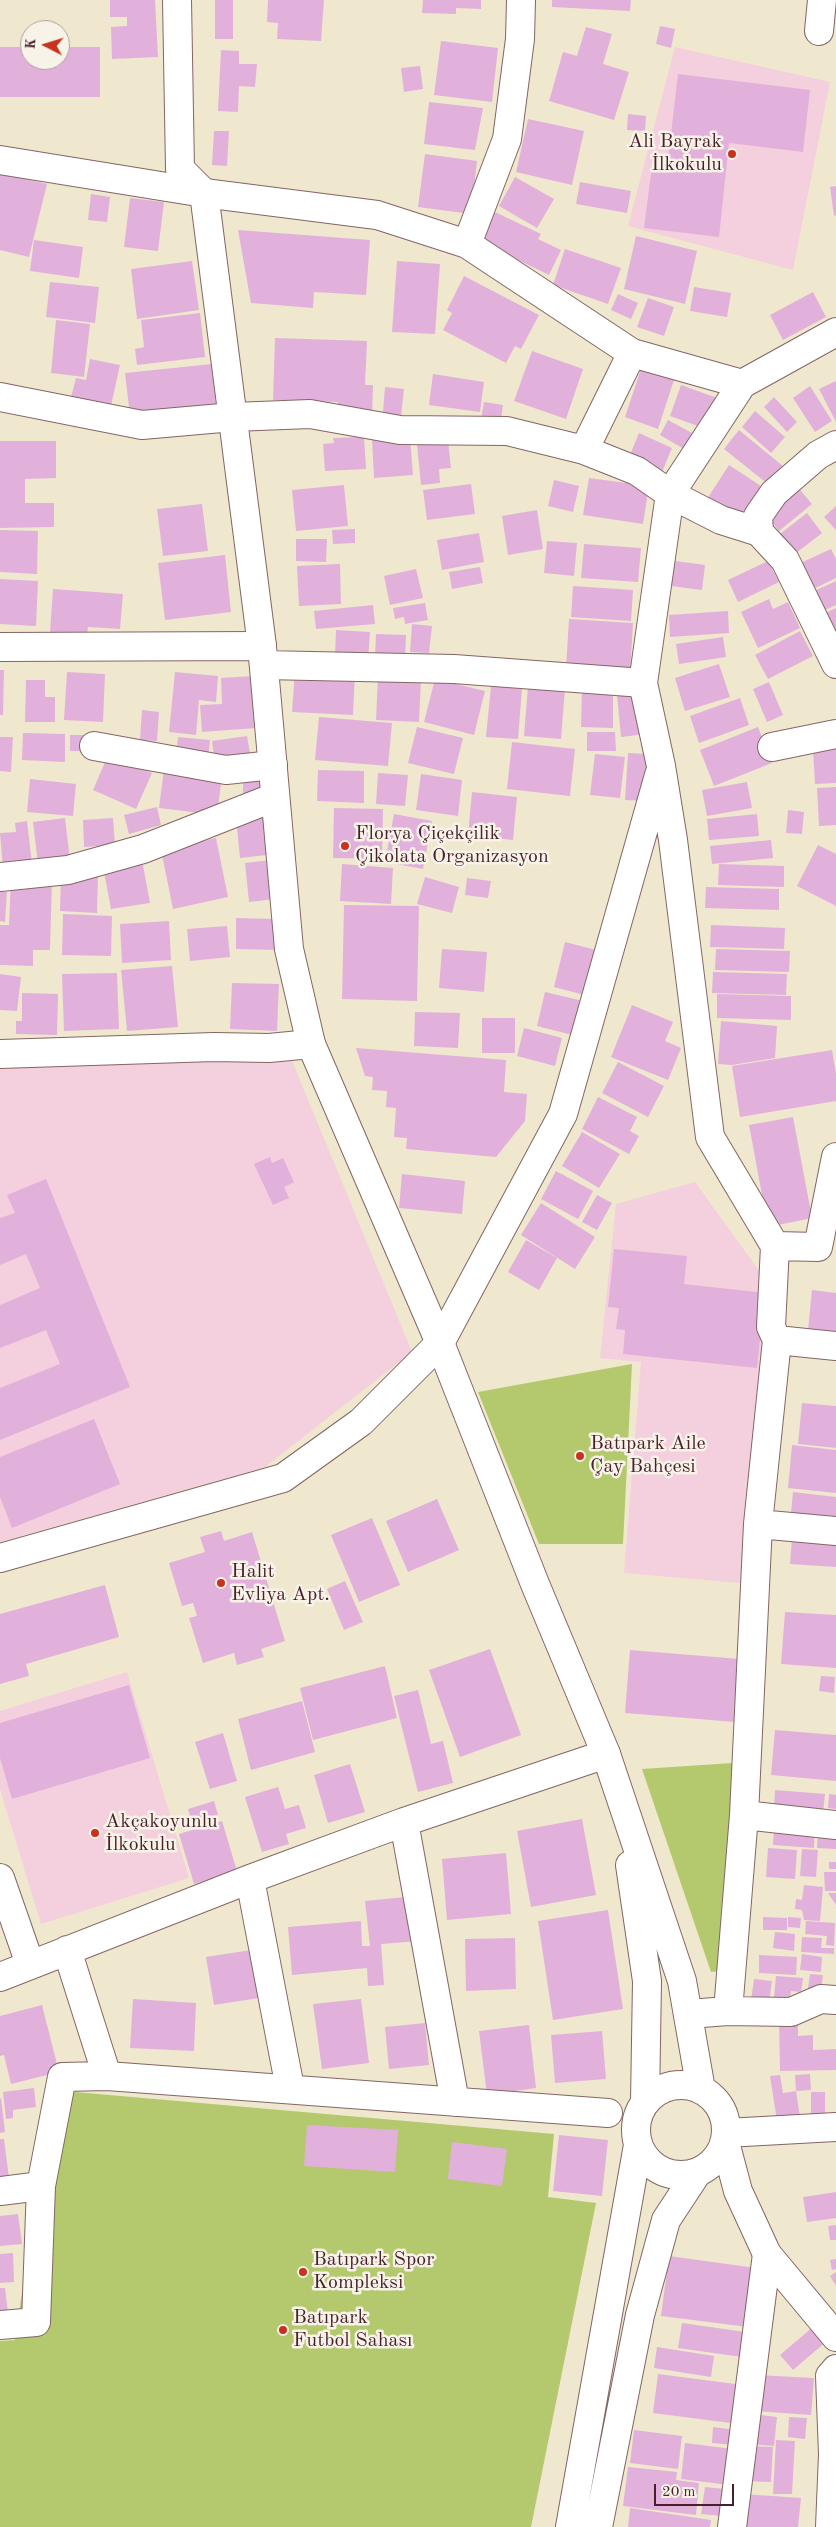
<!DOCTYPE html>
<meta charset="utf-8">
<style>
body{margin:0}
#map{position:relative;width:836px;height:2527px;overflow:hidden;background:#efe8ce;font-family:"Old Standard TT",serif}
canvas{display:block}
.north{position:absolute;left:20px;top:20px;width:50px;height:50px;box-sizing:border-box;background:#f7f3e8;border:1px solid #b29e9c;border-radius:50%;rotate:275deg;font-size:14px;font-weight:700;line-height:20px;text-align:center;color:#4a1f2b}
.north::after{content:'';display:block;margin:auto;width:18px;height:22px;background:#c8321e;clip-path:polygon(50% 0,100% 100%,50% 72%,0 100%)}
.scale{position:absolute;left:654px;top:2484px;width:80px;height:22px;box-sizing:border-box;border:2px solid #4a1f2b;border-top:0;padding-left:6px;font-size:15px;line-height:18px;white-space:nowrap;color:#4a1f2b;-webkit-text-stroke:4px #f7f3e8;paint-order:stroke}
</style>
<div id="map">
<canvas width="836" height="2527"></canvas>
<div class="north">K</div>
<div class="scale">20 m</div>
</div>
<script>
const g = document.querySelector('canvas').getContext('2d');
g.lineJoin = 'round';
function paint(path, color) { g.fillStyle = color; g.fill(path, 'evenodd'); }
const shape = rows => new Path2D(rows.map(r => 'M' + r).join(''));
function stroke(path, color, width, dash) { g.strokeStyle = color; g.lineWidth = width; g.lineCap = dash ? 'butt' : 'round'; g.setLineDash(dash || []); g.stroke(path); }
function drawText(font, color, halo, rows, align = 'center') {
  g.font = font + ' "Old Standard TT",serif'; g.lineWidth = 5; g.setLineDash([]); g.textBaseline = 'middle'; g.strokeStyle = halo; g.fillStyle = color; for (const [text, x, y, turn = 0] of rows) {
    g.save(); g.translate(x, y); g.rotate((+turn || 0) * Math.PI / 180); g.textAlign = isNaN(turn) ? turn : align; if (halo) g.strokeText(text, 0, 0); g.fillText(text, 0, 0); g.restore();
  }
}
const built = shape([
 [675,47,830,82,793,270,628,226],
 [288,1051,412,1352,265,1467,0,1542,0,1069],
 [695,1182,768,1283,740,1583,624,1573,641,1362,600,1358,616,1204],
 [127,1672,189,1878,41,1924,0,1789,0,1711]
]);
const green = shape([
 [632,1364,623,1544,539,1544,478,1392],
 [733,1763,723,1971,711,1972,642,1769],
 [52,2090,554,2134,548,2197,596,2203,531,2527,0,2527,0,2341,15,2340]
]);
const building = shape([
 [110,0,155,0,158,57,112,59,111,27,127,26,127,17,110,17],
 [215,0,233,0,233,39,215,39],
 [268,0,324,0,321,41,277,39,278,23,267,22],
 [423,0,481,0,481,9,456,8,456,14,422,13],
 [552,0,631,0,630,11,552,7],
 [660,26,675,29,671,48,656,44],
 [586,27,612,34,603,64,629,72,614,120,549,101,563,52,577,56],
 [441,41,498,48,492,102,434,95],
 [0,47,30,47,30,60,60,60,60,47,100,47,100,97,0,97],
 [221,50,239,51,239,64,257,64,255,87,239,86,238,112,218,111],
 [420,66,423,89,404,92,401,68],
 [678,74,810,90,803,152,729,143,719,237,644,228,652,166,667,168],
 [429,102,483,108,475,150,424,144],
 [628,114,646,116,645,131,627,130],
 [528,119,584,131,572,185,516,172],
 [214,131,229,131,227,166,212,165],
 [425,154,477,161,471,214,418,207],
 [0,173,47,184,29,257,0,250],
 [515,177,554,199,537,228,499,206],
 [580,182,631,191,627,213,576,204],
 [836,186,836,215,834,216,830,187],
 [91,194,110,197,107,222,88,220],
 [130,198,164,202,158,251,124,247],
 [495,212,541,234,538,239,561,250,549,275,481,242],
 [238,230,370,240,366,295,314,292,313,308,251,303],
 [636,236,697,251,685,304,624,289],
 [34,240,83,247,79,278,30,271],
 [565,249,621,268,608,304,553,285],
 [192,261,199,310,137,319,131,269],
 [397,261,440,264,435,334,392,332],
 [464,276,539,315,521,349,515,346,506,363,443,330,452,313,447,310],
 [50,282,99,287,95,323,46,317],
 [694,287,731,293,727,317,690,311],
 [813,292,826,317,783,340,770,315],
 [618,294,638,303,631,319,611,310],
 [648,298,674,307,664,336,637,327],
 [200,313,205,357,137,365,135,349,144,347,141,320],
 [56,320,90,324,84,377,51,373],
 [275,338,367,341,365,385,373,385,372,417,338,415,338,402,273,400],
 [532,351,583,369,566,419,514,401],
 [90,359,120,365,110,410,70,401,76,378,86,380],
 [212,364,216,406,130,416,125,373],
 [641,369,674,380,658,429,625,417],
 [433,374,484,382,480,412,429,405],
 [836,381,836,422,819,389],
 [681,385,720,399,709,430,670,416],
 [810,386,832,421,815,432,793,398],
 [385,387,404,389,400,425,382,424],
 [774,397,797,422,787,432,764,407],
 [484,402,503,405,500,428,480,425],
 [755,411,785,437,771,453,742,427],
 [668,420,692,433,684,449,660,435],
 [739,430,789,471,774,489,724,449],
 [639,433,672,448,660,477,627,462],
 [364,437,366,469,325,471,323,444,334,443,333,438],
 [410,437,413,475,374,478,372,439],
 [0,441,56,441,56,478,25,479,25,503,54,503,54,527,0,528],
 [448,441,451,468,439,469,440,483,421,485,417,444],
 [729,465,764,488,750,527,707,499],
 [589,478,649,486,643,524,583,515],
 [554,480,579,486,573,512,548,506],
 [471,484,475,514,427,520,423,490],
 [344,485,348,526,296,531,292,490],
 [796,485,812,504,779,531,764,512],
 [202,504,208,551,163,556,157,509],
 [836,506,836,530,824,517],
 [537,510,543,549,508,555,502,516],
 [807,513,822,533,791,557,776,537],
 [355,529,355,543,333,544,332,530],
 [0,530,38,531,37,574,0,572],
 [479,533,484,562,442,570,437,540],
 [296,539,327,539,326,562,296,561],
 [547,541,577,543,574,576,544,573],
 [584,544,641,548,638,582,581,578],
 [831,549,836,559,836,578,809,591,796,565],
 [225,555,231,612,165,620,158,563],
 [675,561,705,565,702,590,671,586],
 [768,561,779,582,738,602,728,580],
 [340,564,341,604,299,606,297,566],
 [480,567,483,583,452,589,449,572],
 [416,569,423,598,390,605,384,576],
 [0,579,38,581,36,626,0,624],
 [836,581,836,605,821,612,812,592],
 [573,586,633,590,631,621,571,617],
 [53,589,123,594,120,629,88,627,87,635,50,632],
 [769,599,773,609,788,602,800,628,758,648,741,612],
 [425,603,428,620,405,624,404,617,395,619,393,608],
 [373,605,375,624,316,629,314,611],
 [836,608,836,632,833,634,823,614],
 [728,611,729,633,670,637,669,615],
 [569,619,633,623,630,673,566,668],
 [412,624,432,626,429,653,410,652],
 [336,630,370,632,368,661,335,658],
 [800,631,813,656,768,679,755,655],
 [376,634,406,635,405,660,375,659],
 [723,637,726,657,679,664,676,644],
 [719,664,730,697,685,711,675,678],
 [0,670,4,670,3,715,0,715],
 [295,670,355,673,353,715,292,712],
 [67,672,105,674,103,722,64,720],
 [175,672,218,676,216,702,199,700,196,735,169,732],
 [253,676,256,728,202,732,200,705,222,704,221,678],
 [378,677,421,679,419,722,376,720],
 [435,679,485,691,474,735,424,722],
 [26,680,45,680,45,697,55,697,55,722,25,722],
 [769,682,783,715,767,722,753,689],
 [491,686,522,689,518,739,486,737],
 [528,686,565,689,561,739,524,736],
 [582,688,613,689,613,728,581,727],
 [643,692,646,734,621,737,617,695],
 [740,698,749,725,699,743,690,716],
 [142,710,159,712,157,741,140,740],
 [319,717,392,723,388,766,315,760],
 [417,727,463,738,454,774,408,763],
 [758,727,772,763,714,786,700,750],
 [587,732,615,732,616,751,587,751],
 [23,733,65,734,65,762,22,760],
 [70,735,87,735,87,751,70,751],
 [247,736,251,759,215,764,212,741],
 [0,737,13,737,11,772,0,771],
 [178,737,210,740,208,761,176,758],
 [512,742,575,749,570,796,507,789],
 [836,749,836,783,815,784,813,750],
 [109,753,152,773,136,809,93,790],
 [628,753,649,754,646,801,625,800],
 [595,754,625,757,620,798,590,795],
 [164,769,222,776,217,815,159,808],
 [318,770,364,771,364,803,317,801],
 [243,772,261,772,261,793,243,793],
 [378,773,408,775,405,806,376,804],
 [421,774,462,780,458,816,416,810],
 [30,779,76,784,73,816,27,812],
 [747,782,752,808,707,816,702,790],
 [836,787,836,825,819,826,817,788],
 [472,792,517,797,513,840,468,835],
 [157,807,161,825,129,834,124,815],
 [334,808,383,809,382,859,333,858],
 [788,810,804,812,802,834,786,833],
 [272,814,276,854,240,858,236,817],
 [394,814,432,821,423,869,385,862],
 [757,814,759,836,709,840,707,819],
 [65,818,70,860,38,864,33,822],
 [113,818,115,845,84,847,83,820],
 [27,821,32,864,3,868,0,833,16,832,15,823],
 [216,838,228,897,173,909,161,850],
 [771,840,773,858,712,864,710,846],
 [818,845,836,854,836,906,797,886],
 [142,860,150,903,111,909,103,867],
 [271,860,275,899,249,902,245,863],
 [342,864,393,868,391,904,340,901],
 [719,864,784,866,784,887,718,885],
 [61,875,98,876,97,913,60,911],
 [425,877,459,887,452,913,417,904],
 [467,878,491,881,488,898,465,895],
 [11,879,52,880,50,950,33,950,33,966,0,965,0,925,9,925],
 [706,887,779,889,779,910,705,908],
 [0,892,7,892,5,922,0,921],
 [344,905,419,906,417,1001,342,999],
 [63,914,112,916,111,956,62,955],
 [236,918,277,919,276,950,236,949],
 [169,921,171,960,122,963,120,924],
 [711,925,785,928,784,949,710,947],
 [227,926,230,957,190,961,187,929],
 [565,942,600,951,588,996,554,987],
 [442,949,487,952,484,992,439,988],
 [716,949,790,951,789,972,715,970],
 [172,966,178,1027,127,1031,121,970],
 [713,972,787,974,786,995,712,993],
 [117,973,119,1029,64,1031,62,974],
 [0,974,21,977,17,1011,0,1010],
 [232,983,279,984,277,1031,230,1029],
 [545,992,583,1001,580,1037,537,1026],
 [22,993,58,994,57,1035,16,1034,16,1021,22,1021],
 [717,994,791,996,791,1020,717,1018],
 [632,1005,673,1022,665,1041,681,1048,668,1080,611,1057],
 [415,1012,460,1013,458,1048,414,1046],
 [482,1018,515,1018,515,1053,482,1053],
 [721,1021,777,1026,775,1058,732,1065,718,1064],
 [524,1028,562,1038,555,1066,517,1056],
 [356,1048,506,1060,504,1092,527,1094,525,1121,496,1157,406,1149,407,1138,394,1137,396,1108,386,1107,387,1091,372,1090,373,1077,365,1076],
 [832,1050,836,1074,836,1101,740,1117,732,1066],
 [618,1062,664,1086,648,1117,602,1093],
 [598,1097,637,1117,630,1131,639,1136,629,1154,582,1129],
 [793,1117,812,1218,768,1227,749,1125],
 [582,1132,620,1154,599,1188,562,1166],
 [270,1157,272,1163,283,1158,294,1182,284,1187,289,1198,273,1205,254,1164],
 [556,1171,593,1191,578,1219,541,1199],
 [402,1174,465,1181,462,1214,399,1208],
 [46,1179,130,1387,0,1440,0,1388,60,1364,46,1330,0,1348,0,1305,40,1288,26,1254,0,1265,0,1218,15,1213,7,1195],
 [597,1195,612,1203,597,1230,582,1222],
 [541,1203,595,1237,575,1269,521,1235],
 [526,1240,557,1258,539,1290,508,1272],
 [614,1249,687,1256,684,1284,765,1293,757,1368,623,1354,625,1330,616,1329,619,1308,608,1307],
 [812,1290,836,1293,836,1333,808,1330],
 [802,1403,836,1406,836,1448,798,1444],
 [94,1419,120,1484,12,1528,0,1497,0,1457],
 [792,1445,836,1450,836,1493,788,1488],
 [793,1492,836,1497,836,1529,790,1523],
 [437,1499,459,1550,408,1572,386,1521],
 [372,1518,400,1585,359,1602,331,1535],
 [221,1531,224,1541,252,1532,285,1641,261,1649,264,1657,237,1665,234,1653,203,1663,189,1618,197,1616,193,1603,182,1606,169,1563,205,1552,200,1537],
 [792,1538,836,1542,836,1567,790,1564],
 [345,1581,363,1622,344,1630,327,1589],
 [105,1585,119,1637,26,1664,29,1676,0,1684,0,1614],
 [785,1612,836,1615,836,1668,781,1664],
 [490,1649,521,1735,460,1757,429,1670],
 [630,1650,740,1659,735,1722,625,1713],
 [385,1666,397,1718,313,1740,300,1688],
 [821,1676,835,1677,834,1693,819,1691],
 [129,1685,150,1758,12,1799,0,1758,0,1723],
 [418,1690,431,1744,443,1741,453,1783,418,1792,394,1696],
 [302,1701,315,1752,251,1770,238,1719],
 [775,1730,836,1735,836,1781,771,1775],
 [223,1733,237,1781,210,1789,195,1742],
 [350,1764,365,1812,328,1823,314,1775],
 [278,1787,285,1809,299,1805,306,1828,286,1834,289,1844,262,1852,245,1797],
 [775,1790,825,1794,823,1813,774,1808],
 [829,1794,836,1795,836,1809,828,1808],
 [214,1801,218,1815,192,1823,188,1809],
 [582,1819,596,1895,531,1907,517,1831],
 [222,1821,237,1871,194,1884,179,1834],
 [774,1826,815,1828,814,1848,773,1845],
 [818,1826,836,1827,836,1849,817,1848],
 [768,1848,797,1850,795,1879,766,1877],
 [802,1849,818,1850,816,1877,800,1876],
 [506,1853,511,1914,447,1920,442,1859],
 [829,1862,836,1862,836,1869,829,1869],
 [824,1872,836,1872,836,1891,825,1891],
 [804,1885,823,1887,820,1921,804,1920,802,1910,795,1909,796,1899,802,1900],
 [828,1893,836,1893,836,1905],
 [415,1896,419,1941,381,1944,384,1985,368,1986,367,1968,292,1975,288,1927,361,1921,362,1946,370,1946,365,1901],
 [608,1910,623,2009,553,2020,538,1921],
 [763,1917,787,1918,787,1930,763,1930],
 [788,1917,801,1918,800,1928,788,1927],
 [806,1921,835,1923,834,1946,826,1945,827,1936,805,1934],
 [775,1932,795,1934,794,1951,773,1948],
 [802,1937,822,1938,821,1948,834,1948,834,1954,801,1952],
 [515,1938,516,1989,466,1991,465,1939],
 [251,1950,259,1998,214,2005,206,1957],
 [802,1954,822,1957,821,1972,800,1970],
 [759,1955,797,1957,796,1975,759,1973],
 [810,1974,823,1975,820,1997,807,1995],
 [776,1976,803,1978,801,1992,791,1991,790,2001,773,2007],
 [754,1979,772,1981,768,2010,750,2008],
 [133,1999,196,2003,194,2051,130,2048],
 [361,1999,369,2063,322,2069,313,2004],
 [42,2005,59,2072,11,2084,4,2055,0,2056,0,2016],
 [798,2018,798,2036,813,2035,813,2050,836,2049,836,2070,780,2071,779,2019],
 [425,2023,429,2065,389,2069,385,2027],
 [529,2025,536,2088,487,2095,479,2031],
 [602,2031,606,2079,555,2083,551,2035],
 [810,2074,811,2090,796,2091,795,2075],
 [780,2075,783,2093,796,2091,800,2117,777,2121,770,2076],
 [34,2088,36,2107,13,2110,13,2118,6,2119,3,2092],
 [811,2092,825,2092,825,2116,811,2116],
 [1,2098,5,2132,0,2133,0,2099],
 [307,2125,398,2130,395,2172,304,2166],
 [559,2135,608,2140,602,2196,553,2191],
 [0,2139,4,2139,9,2178,0,2179],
 [452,2142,507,2149,502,2186,448,2179],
 [836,2192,836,2218,807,2222,803,2197],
 [18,2214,22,2244,0,2246,0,2216],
 [836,2225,836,2240,830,2240,828,2226],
 [13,2253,14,2282,0,2283,0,2254],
 [669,2256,756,2268,748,2327,661,2316],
 [836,2259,836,2269,832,2270,830,2260],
 [836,2272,836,2286,830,2276],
 [0,2288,5,2288,9,2321,0,2322],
 [682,2323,752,2333,749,2358,678,2348],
 [814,2326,827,2341,793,2370,780,2355],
 [657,2347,714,2356,711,2377,654,2368],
 [658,2374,743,2385,738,2424,653,2413],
 [757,2375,814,2378,811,2415,755,2411],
 [752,2414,777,2417,774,2446,749,2444],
 [789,2417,807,2418,805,2439,788,2437],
 [713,2427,736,2430,734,2445,712,2443],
 [634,2430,682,2436,678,2469,630,2463],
 [776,2440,795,2441,792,2494,773,2494],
 [685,2443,733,2449,729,2485,681,2479],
 [746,2446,773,2447,771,2482,744,2481],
 [628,2467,677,2472,676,2480,699,2483,696,2515,623,2506],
 [705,2487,725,2489,722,2516,701,2514],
 [743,2494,801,2498,798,2527,741,2527],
 [630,2508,711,2520,710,2527,628,2527]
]);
const minor = shape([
 [819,31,822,0],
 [0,160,204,193,377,215,467,244,632,353,742,384],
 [467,244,507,139,520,39,521,0],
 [0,397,142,425,233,417,310,414,400,430,507,431,584,450,637,471,670,494,721,520,759,532,785,560,836,664],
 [584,450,632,353],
 [759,532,758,516,774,493,818,455,836,445],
 [0,647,262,646],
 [264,665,454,669,643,683],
 [94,746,226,770,273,765],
 [772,747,836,734],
 [0,877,68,870,143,849,275,797],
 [0,1054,214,1047,269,1048,311,1044],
 [775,1246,818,1247,836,1157],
 [777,1340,836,1346],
 [758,1524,836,1531],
 [0,1558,283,1478,361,1422,440,1343,563,1114,659,775],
 [744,1815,836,1825],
 [404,1822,455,2102],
 [0,1878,30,1964],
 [250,1879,290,2088],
 [67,1950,107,2076],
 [0,1977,250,1879,404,1822,606,1754],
 [728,2011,744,1815,758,1524,777,1340,771,1327,775,1246,710,1137,673,840,661,766,643,683,670,494,742,384,836,332],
 [688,2014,728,2011,791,2012,821,1999,836,2000],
 [726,2133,836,2127],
 [0,2191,41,2186],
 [0,2325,36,2322,41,2186,62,2077,107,2076,608,2113],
 [732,2527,767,2254],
 [830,2527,833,2454,830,2376,836,2369]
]);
const major = shape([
 [177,0,180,169,204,193,262,646,289,949,311,1044,440,1343,535,1584,606,1754,682,1981,701,2090],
 [630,1865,647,1981,645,2102],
 '636 2130a45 45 0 1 1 90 0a45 45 0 1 1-90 0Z',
 [725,2142,738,2191,767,2254,836,2337],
 [570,2527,638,2145],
 [598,2527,640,2315,666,2220,697,2173]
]);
const markers = [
 [732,154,5,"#c8321e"],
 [345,846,5,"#c8321e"],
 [580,1456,5,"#c8321e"],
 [221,1583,5,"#c8321e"],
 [95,1833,5,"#c8321e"],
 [303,2272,5,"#c8321e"],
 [283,2330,5,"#c8321e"]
];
const poiNames = [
 ["Ali Bayrak",722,142,"right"],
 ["İlkokulu",722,165,"right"],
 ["Florya Çiçekçilik",355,834],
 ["Çikolata Organizasyon",355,857],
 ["Batıpark Aile",590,1444],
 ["Çay Bahçesi",590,1467],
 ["Halit",231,1572],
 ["Evliya Apt.",231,1595],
 ["Akçakoyunlu",105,1822],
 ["İlkokulu",105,1845],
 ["Batıpark Spor",313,2260],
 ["Kompleksi",313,2283],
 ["Batıpark",293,2318],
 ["Futbol Sahası",293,2341]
];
paint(built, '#f4cfdd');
paint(green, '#b4c96d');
paint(building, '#e2b1db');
stroke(minor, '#846564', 30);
stroke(major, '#846564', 30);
stroke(minor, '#fff', 28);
stroke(major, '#fff', 28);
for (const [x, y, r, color] of markers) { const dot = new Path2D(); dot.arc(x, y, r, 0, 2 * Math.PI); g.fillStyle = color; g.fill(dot); stroke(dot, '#f7f3e8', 2); }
drawText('20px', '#4a1f2b', '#f7f3e8', poiNames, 'left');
</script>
